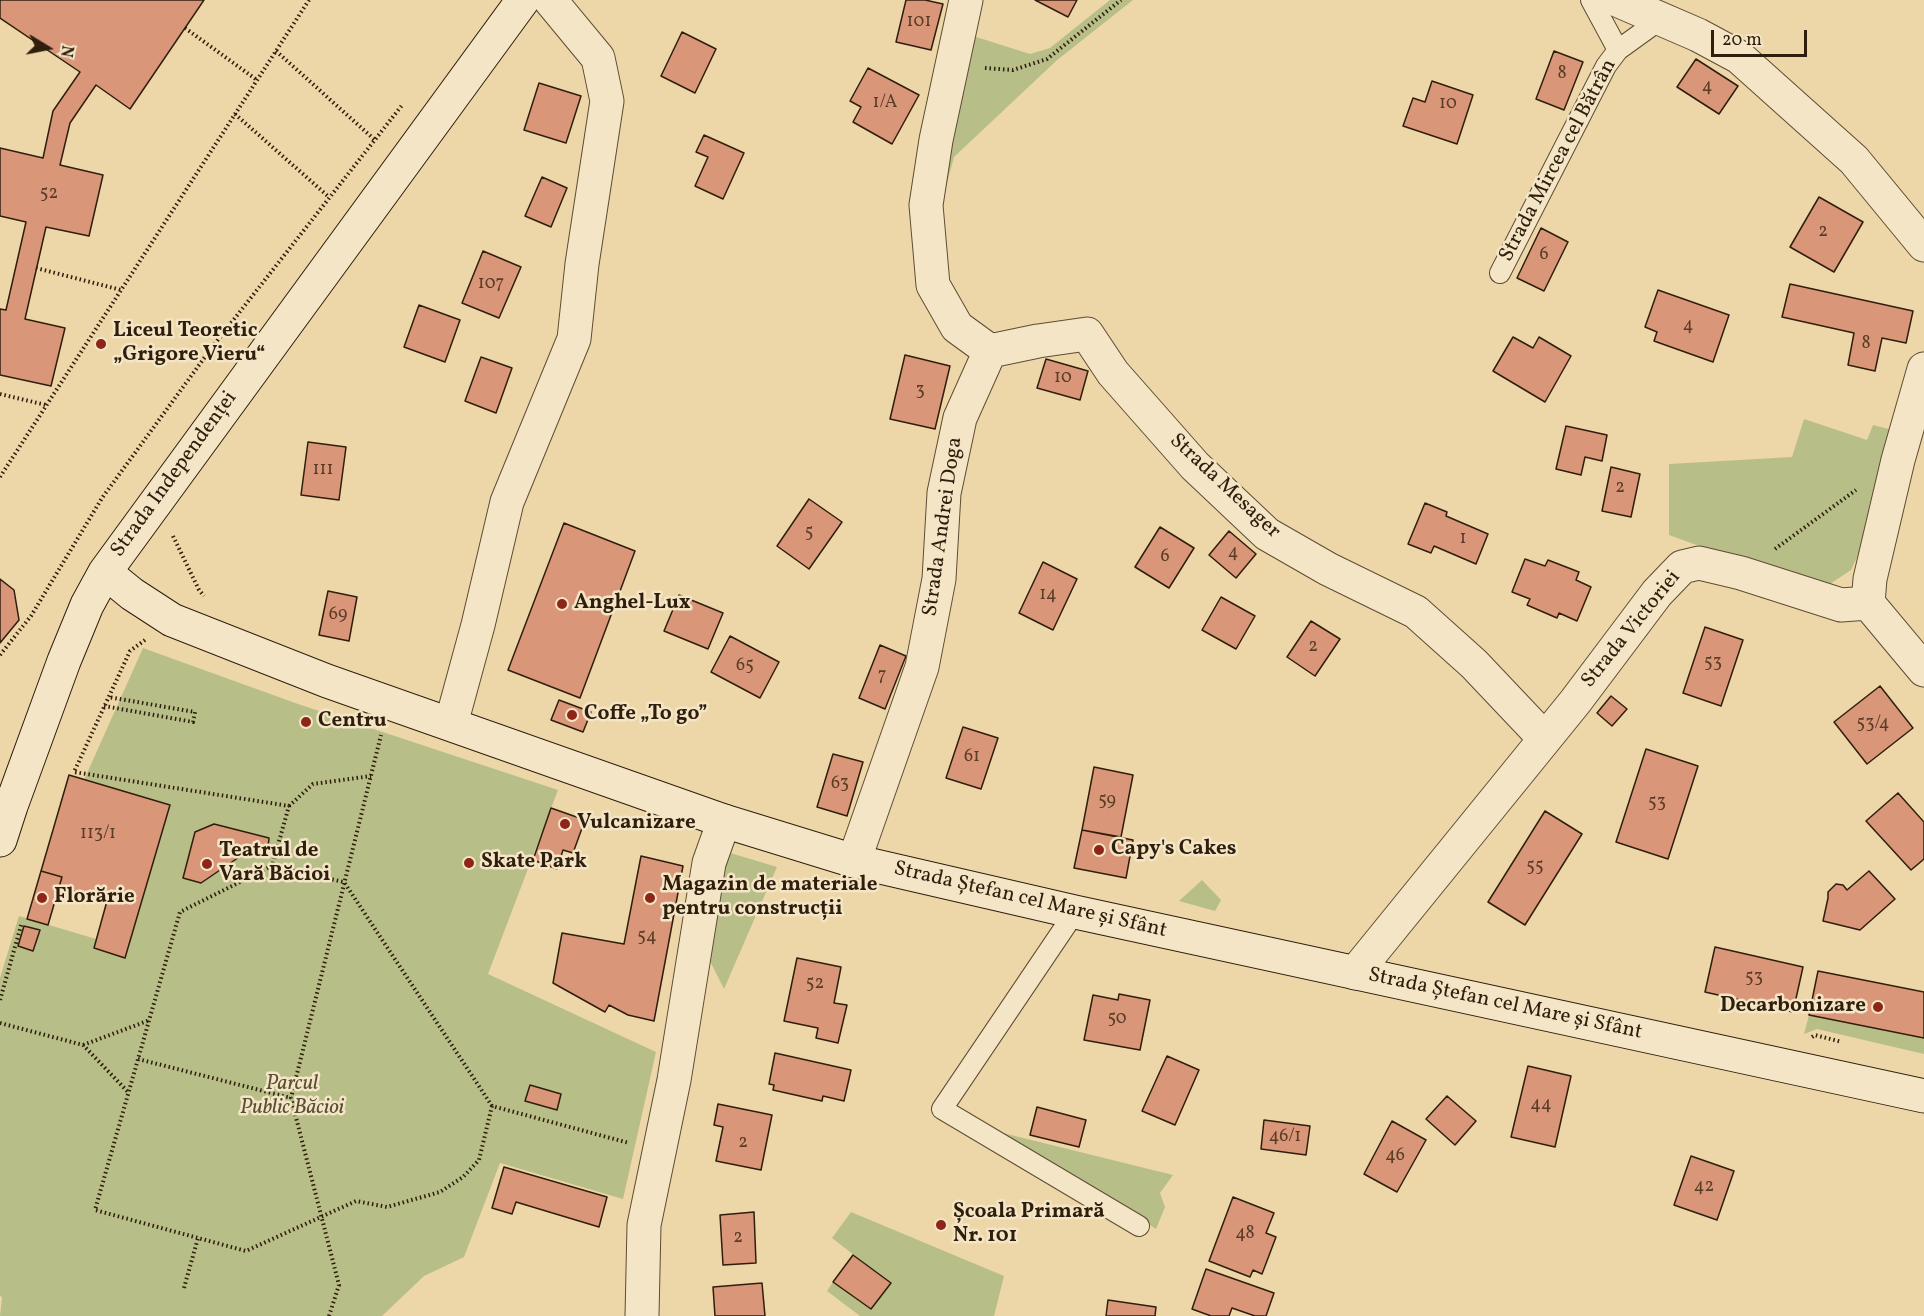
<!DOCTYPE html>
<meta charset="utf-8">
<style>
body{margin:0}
#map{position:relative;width:1924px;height:1316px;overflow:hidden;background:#edd7a8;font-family:Vollkorn,serif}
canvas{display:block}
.north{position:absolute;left:18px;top:18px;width:60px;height:60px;-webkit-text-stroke:4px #f3e5c6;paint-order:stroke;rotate:100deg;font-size:16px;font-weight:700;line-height:24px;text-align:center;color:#2f1e0c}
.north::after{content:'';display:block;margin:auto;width:21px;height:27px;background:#2f1e0c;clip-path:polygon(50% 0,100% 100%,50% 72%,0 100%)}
.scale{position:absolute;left:1711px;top:30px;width:96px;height:27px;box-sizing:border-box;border:3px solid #2f1e0c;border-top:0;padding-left:8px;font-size:18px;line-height:21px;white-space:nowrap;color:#2f1e0c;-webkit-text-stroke:4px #f3e5c6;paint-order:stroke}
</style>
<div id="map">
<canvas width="1924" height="1316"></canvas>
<div class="north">N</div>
<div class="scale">20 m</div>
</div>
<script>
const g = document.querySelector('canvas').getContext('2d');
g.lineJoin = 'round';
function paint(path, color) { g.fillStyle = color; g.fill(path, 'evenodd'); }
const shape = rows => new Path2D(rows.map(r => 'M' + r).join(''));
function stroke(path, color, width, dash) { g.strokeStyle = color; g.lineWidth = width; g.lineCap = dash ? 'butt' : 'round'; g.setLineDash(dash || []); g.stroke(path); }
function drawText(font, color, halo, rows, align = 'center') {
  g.font = font + ' Vollkorn,serif'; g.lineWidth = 5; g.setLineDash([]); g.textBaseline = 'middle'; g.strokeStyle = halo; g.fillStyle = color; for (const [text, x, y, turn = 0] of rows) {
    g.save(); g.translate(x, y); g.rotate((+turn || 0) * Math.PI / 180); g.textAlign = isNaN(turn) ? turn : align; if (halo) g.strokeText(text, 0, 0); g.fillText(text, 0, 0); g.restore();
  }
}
const green = shape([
 [1110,0,1133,0,1056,61,954,157,942,202,970,35,1030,54,1050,48],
 [1804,419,1867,440,1873,425,1893,430,1876,517,1851,570,1827,586,1801,583,1669,535,1669,464,1792,457],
 [143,648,298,704,558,790,488,974,656,1052,623,1199,500,1163,464,1257,424,1276,382,1316,0,1316,2,1297,0,1296,0,978,19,916,96,939,94,949,125,958,84,780],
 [727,852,777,867,724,989,710,961],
 [1202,880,1221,900,1215,911,1179,901],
 [1809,1015,1924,1038,1924,1054,1817,1029,1804,1034],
 [1003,1133,1173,1175,1160,1193,1165,1207,1156,1229],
 [851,1212,1004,1276,994,1316,860,1316,827,1291,833,1282,871,1309,890,1283,832,1238]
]);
const building = shape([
 [0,0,204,0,130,109,96,85,70,123,60,165,103,175,89,236,46,227,25,319,65,328,51,386,0,375,0,309,6,310,26,222,0,216,0,148,43,158,53,111,80,72,0,18,0,0],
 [906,0,925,0,943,4,931,50,896,42,906,0],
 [1035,0,1077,0,1068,17,1035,0],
 [682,32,716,49,695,93,661,76,682,32],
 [1554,51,1583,62,1564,110,1536,99,1554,51],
 [1696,59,1738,86,1719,114,1677,87,1696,59],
 [868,68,919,95,892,144,853,122,861,107,850,101,868,68],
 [1432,81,1473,95,1457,144,1403,126,1413,98,1425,102,1432,81],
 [539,83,581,96,566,143,524,130,539,83],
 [704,135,744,153,723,199,695,186,708,157,696,152,704,135],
 [542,177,567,188,551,227,525,216,542,177],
 [1819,197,1863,222,1834,272,1790,247,1819,197],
 [1541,228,1568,242,1544,291,1517,278,1541,228],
 [483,251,521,267,499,318,462,303,483,251],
 [1790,284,1913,311,1906,343,1882,338,1875,371,1848,365,1854,333,1782,317,1790,284],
 [1658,290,1729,315,1713,362,1654,341,1657,332,1645,327,1658,290],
 [419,305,460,320,445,362,404,347,419,305],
 [1513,337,1533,348,1539,337,1571,356,1545,402,1493,371,1513,337],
 [905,355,950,366,935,429,890,419,905,355],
 [481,357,512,368,496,413,465,401,481,357],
 [1046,359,1088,371,1080,400,1037,388,1046,359],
 [1566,426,1607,435,1602,461,1585,457,1581,475,1556,469,1566,426],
 [308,442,346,447,339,500,301,495,308,442],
 [1611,467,1640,474,1631,517,1602,511,1611,467],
 [809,499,842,522,809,569,777,546,809,499],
 [1425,503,1447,512,1446,516,1488,534,1476,564,1434,546,1431,553,1408,544,1425,503],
 [564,523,635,551,580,698,508,670,564,523],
 [1160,527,1194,548,1169,588,1135,567,1160,527],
 [1229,531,1256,554,1236,578,1209,555,1229,531],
 [1525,559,1545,566,1548,560,1579,572,1576,580,1591,587,1577,621,1559,613,1557,618,1527,605,1530,599,1512,592,1525,559],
 [1043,562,1077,579,1053,630,1019,613,1043,562],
 [0,579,14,590,19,620,0,643,0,579],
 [328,591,357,597,349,641,319,635,328,591],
 [679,595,723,613,708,649,664,631,679,595],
 [1221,597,1255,616,1236,649,1202,630,1221,597],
 [1311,621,1340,639,1315,676,1287,657,1311,621],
 [1705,627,1743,640,1721,706,1683,693,1705,627],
 [730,636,779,662,760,698,711,672,730,636],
 [880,645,906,656,885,709,859,698,880,645],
 [1880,686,1913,728,1867,764,1834,722,1880,686],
 [1611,696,1627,709,1612,726,1597,713,1611,696],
 [559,700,591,712,583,732,551,720,559,700],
 [963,727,998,738,981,789,946,778,963,727],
 [1646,749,1698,766,1668,859,1616,842,1646,749],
 [833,754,863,762,847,816,817,807,833,754],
 [1094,767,1133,775,1121,837,1082,830,1094,767],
 [69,775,170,805,125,958,94,948,107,901,59,887,62,877,41,871,69,775],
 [1898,793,1924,822,1924,859,1911,870,1866,821,1898,793],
 [551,808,585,820,573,853,563,850,557,869,533,860,551,808],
 [1545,811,1582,834,1525,925,1488,902,1545,811],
 [214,824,269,838,268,848,248,851,201,883,183,878,195,832,214,824],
 [1082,830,1133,840,1126,878,1074,868,1082,830],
 [641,856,683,866,654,1021,628,1015,609,1005,605,1012,553,983,562,933,624,944,641,856],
 [41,871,62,877,48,925,27,919,41,871],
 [1869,871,1895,899,1860,930,1823,921,1828,898,1828,892,1836,884,1843,885,1847,890,1869,871],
 [24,926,40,930,33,951,18,946,24,926],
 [1715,947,1803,967,1793,1012,1705,992,1715,947],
 [797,958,841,967,834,1003,847,1005,838,1043,816,1038,818,1028,784,1021,797,958],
 [1818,971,1924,992,1924,1038,1809,1015,1818,971],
 [1119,994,1150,1000,1140,1050,1084,1040,1093,995,1118,1000,1119,994],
 [775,1053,851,1070,844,1101,823,1096,822,1101,773,1090,774,1085,769,1084,775,1053],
 [1167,1056,1199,1070,1175,1125,1142,1111,1167,1056],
 [1528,1066,1571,1076,1555,1147,1511,1137,1528,1066],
 [530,1085,561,1094,557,1110,525,1101,530,1085],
 [1447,1096,1476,1121,1455,1145,1426,1119,1447,1096],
 [718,1104,772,1115,761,1170,716,1161,723,1127,714,1125,718,1104],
 [1037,1107,1086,1120,1079,1147,1030,1135,1037,1107],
 [1264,1120,1310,1126,1306,1155,1261,1149,1264,1120],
 [1392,1121,1426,1140,1397,1192,1364,1174,1392,1121],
 [1691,1156,1734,1171,1717,1220,1674,1205,1691,1156],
 [504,1167,607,1197,599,1227,516,1202,512,1214,492,1208,504,1167],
 [1233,1197,1274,1213,1266,1233,1276,1237,1262,1274,1253,1270,1250,1277,1209,1261,1233,1197],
 [754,1212,756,1263,723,1265,720,1215,754,1212],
 [853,1255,891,1283,871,1309,833,1282,853,1255],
 [1206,1269,1274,1293,1266,1316,1255,1316,1232,1308,1229,1316,1211,1316,1192,1309,1206,1269],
 [762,1283,765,1316,715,1316,713,1287,762,1283],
 [1108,1300,1156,1307,1155,1316,1106,1316,1108,1300]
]);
const path = shape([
 [185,28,257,80],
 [276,51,375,140],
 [985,68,1013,70,1047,59,1121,0],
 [235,114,329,197],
 [36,268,121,290],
 [0,394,46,405],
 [0,477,309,0],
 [173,536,199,590,204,596],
 [1775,549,1856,490],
 [145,640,130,651,74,772,289,806,272,866],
 [0,655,31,616,102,498,213,346,403,104],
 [104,706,193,722,195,712,108,697],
 [289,806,313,784,371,776],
 [0,1000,22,922],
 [0,1023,83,1045,129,1093],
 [1812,1037,1815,1035,1842,1042],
 [83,1045,150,1020],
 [138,1059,291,1098],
 [492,1106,344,882,272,866,180,912,95,1210,246,1251,356,1201,387,1207,440,1192,463,1177,479,1160,492,1106,629,1143],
 [184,1288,198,1238],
 [329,1316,339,1285,291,1098,381,735]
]);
const service = shape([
 [1591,0,1618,50],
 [1500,273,1606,66,1618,50,1661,19],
 [1075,912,942,1109,1139,1226]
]);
const minor = shape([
 [966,0,936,140,926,205,933,285,957,327,990,351],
 [1617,0,1698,35,1739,57,1854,160,1924,245],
 [990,351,1038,341,1087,334,1113,373,1195,466,1267,534,1328,569,1416,612,1474,664,1545,739],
 [1868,603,1870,579,1898,460,1924,369],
 [1868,603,1924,670],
 [451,724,478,625,507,502,574,339,582,264,607,101,598,58,550,0],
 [854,861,922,667,939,579,944,493,960,418,990,351],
 [1355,973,1575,702,1657,593,1682,567,1699,563,1741,573,1841,605,1868,603],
 [642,1316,644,1225,674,1080,709,863,724,821]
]);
const secondary = shape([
 [105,572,132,594,172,620,327,681,724,821,854,861,1075,912,1924,1096],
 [0,840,11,806,64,661,87,605,105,572,523,0]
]);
const markers = [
 [101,344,6,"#8f2418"],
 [562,604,6,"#8f2418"],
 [572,715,6,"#8f2418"],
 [306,722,6,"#8f2418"],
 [565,824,6,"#8f2418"],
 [1099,850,6,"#8f2418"],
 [469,863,6,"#8f2418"],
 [207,864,6,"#8f2418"],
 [42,898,6,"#8f2418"],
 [650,898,6,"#8f2418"],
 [1878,1007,6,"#8f2418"],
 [941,1225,6,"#8f2418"]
];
const numberNames = [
 ["101",919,23],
 ["8",1562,75],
 ["4",1707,88],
 ["1/A",885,104],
 ["10",1448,105],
 ["52",49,195],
 ["2",1823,233],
 ["6",1544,256],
 ["107",491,285],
 ["4",1688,327],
 ["8",1866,345],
 ["10",1063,379],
 ["3",920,392],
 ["111",323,471],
 ["2",1620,489],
 ["5",809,534],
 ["1",1463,540],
 ["4",1233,554],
 ["6",1165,558],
 ["14",1048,596],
 ["69",338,616],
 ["2",1313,648],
 ["53",1713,664],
 ["65",745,667],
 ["7",882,677],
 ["53/4",1873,725],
 ["61",972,758],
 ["63",840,785],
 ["59",1107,802],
 ["53",1657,804],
 ["113/1",98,835],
 ["55",1535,868],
 ["54",647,938],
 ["53",1754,979],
 ["52",815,985],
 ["50",1117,1020],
 ["44",1541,1106],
 ["46/1",1285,1138],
 ["2",743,1144],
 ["46",1395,1157],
 ["42",1704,1188],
 ["48",1245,1235],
 ["2",738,1239]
];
const streetNames = [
 ["Strada Mircea cel Bătrân",1559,161,-62],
 ["Strada Independenței",175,475,-54],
 ["Strada Mesager",1224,487,43],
 ["Strada Andrei Doga",944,527,-82],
 ["Strada Victoriei",1632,630,-51],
 ["Strada Ștefan cel Mare și Sfânt",1030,901,13],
 ["Strada Ștefan cel Mare și Sfânt",1505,1005,12]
];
const poiNames = [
 ["Liceul Teoretic",113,332],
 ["„Grigore Vieru“",113,356],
 ["Anghel-Lux",574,604],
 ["Coffe „To go”",584,715],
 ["Centru",318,722],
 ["Vulcanizare",577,824],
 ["Capy's Cakes",1111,850],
 ["Teatrul de",219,852],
 ["Vară Băcioi",219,876],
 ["Skate Park",481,863],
 ["Magazin de materiale",662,886],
 ["pentru construcții",662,910],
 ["Florărie",54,898],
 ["Decarbonizare",1866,1007,"right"],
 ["Școala Primară",953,1213],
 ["Nr. 101",953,1237]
];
const parkNames = [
 ["Parcul",292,1085],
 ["Public Băcioi",292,1109]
];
paint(green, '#b8be88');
paint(building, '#da9679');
stroke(building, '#2f1e0c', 1.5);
stroke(service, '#5e4c33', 22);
stroke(minor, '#5e4c33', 35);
stroke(secondary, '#2f1e0c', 35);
stroke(path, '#2f1e0c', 4, [1.5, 3]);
stroke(service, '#f3e5c6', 20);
stroke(minor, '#f3e5c6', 33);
stroke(secondary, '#f3e5c6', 33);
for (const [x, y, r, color] of markers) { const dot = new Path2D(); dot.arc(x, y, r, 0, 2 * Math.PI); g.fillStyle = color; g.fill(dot); stroke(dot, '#f3e5c6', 2); }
drawText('18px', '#5a3c27', null, numberNames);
drawText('21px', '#2f1e0c', '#f3e5c6', streetNames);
drawText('bold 21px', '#2f1e0c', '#f3e5c6', poiNames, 'left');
drawText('italic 21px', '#584e31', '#f3e5c6', parkNames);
</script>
